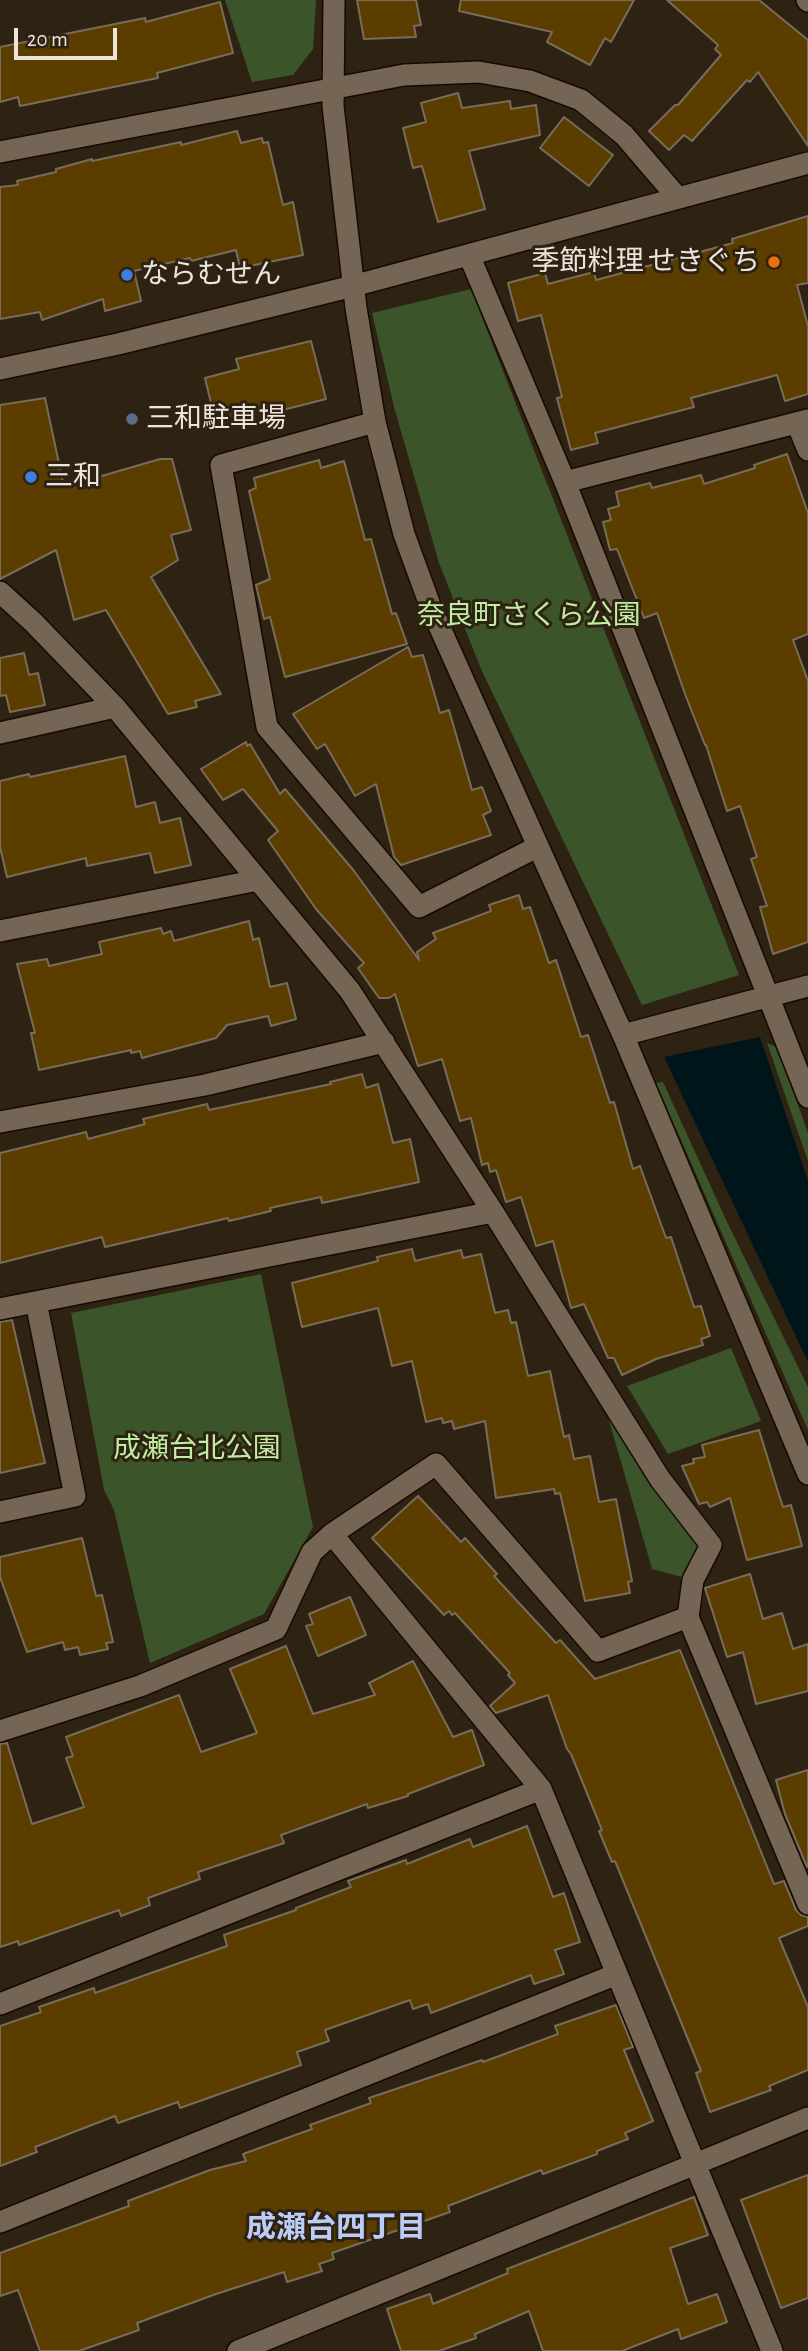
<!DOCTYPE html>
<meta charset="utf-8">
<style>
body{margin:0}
#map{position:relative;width:808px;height:2351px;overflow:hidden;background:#2e2213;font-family:"Alegreya Sans",sans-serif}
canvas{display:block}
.scale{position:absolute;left:14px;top:28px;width:103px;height:32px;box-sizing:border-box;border:4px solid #ede5db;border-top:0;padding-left:9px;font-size:21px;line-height:24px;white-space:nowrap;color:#ede5db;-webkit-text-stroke:5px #2e2213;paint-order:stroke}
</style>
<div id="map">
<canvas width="808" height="2351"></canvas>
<div class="scale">20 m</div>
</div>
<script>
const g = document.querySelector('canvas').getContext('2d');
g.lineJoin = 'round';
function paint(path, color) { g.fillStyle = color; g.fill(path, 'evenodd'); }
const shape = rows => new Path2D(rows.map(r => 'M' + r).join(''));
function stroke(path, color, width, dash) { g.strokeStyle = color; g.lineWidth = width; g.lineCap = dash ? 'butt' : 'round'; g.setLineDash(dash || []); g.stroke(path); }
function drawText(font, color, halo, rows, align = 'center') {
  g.font = font + ' "Alegreya Sans","Noto Sans JP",sans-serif'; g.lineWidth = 6; g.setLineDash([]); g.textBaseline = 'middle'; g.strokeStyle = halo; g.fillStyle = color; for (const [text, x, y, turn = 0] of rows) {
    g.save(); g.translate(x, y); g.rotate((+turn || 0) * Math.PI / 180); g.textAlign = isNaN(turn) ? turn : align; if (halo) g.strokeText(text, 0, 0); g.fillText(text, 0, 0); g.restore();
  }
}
const green = shape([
 [225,0,316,0,313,49,293,75,252,82],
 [471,289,739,975,642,1005,481,669,439,563,394,407,372,313],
 [767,1043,777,1047,808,1133,808,1161],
 [663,1082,728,1224,808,1387,808,1430,656,1083],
 [261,1274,313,1527,264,1614,150,1663,114,1510,104,1490,71,1313],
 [731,1348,761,1421,668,1454,627,1386],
 [597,1379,711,1545,693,1580,652,1569]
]);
const water = shape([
 [760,1037,808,1181,808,1362,664,1057]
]);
const building = shape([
 [357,0,416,0,421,25,414,26,416,37,364,39,357,0],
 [461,0,634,0,611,42,605,38,590,65,547,42,552,32,459,11,461,0],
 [667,0,759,0,808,40,808,146,758,72,750,82,747,80,692,141,684,135,669,150,649,131,675,105,678,105,721,55,715,49,718,45,667,0],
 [220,2,233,53,157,73,158,78,20,106,18,97,0,102,0,47,145,18,146,22,220,2],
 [458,93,462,108,510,101,511,109,536,105,540,135,469,151,485,209,438,222,422,166,413,168,403,128,426,122,421,103,458,93],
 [564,117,613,155,589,186,540,148,564,117],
 [237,131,241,143,262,138,263,143,268,142,283,205,293,202,303,255,240,268,236,250,191,261,190,258,134,271,141,301,105,311,103,299,42,320,40,312,0,319,0,187,18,185,17,181,56,172,56,169,92,159,92,161,181,142,181,145,237,131],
 [808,216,808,283,797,285,808,326,808,394,785,401,777,375,691,398,694,407,595,433,598,443,571,450,557,398,562,397,541,315,518,321,508,283,545,273,548,284,594,272,596,280,733,243,732,239,808,216],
 [311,341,326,399,271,413,270,407,215,420,205,378,239,369,236,359,311,341],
 [45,398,64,487,160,459,172,459,191,530,171,535,178,560,151,577,221,694,195,701,197,707,168,714,106,610,74,620,56,550,0,579,0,405,45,398],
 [787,454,808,513,808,634,793,640,808,681,808,942,773,954,760,907,767,906,751,859,757,857,740,806,727,811,706,745,705,745,685,694,657,613,644,618,617,549,610,550,603,522,611,520,608,509,619,506,616,492,650,483,652,488,701,475,704,484,755,468,754,465,787,454],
 [319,460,321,468,344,461,365,540,371,539,392,614,396,613,407,644,285,677,270,617,264,619,256,585,270,579,249,491,256,488,254,478,319,460],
 [408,647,412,657,423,655,440,713,449,710,472,790,482,787,491,811,483,815,491,835,401,865,394,857,376,784,355,796,325,744,317,749,293,714,408,647],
 [24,653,29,675,38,673,45,705,10,712,6,695,0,696,0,658,24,653],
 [246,742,247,746,250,744,280,794,285,789,354,871,419,960,417,952,436,939,433,933,491,911,489,905,519,895,523,909,530,907,549,963,556,960,581,1037,588,1035,610,1103,614,1102,633,1169,640,1166,666,1238,671,1237,694,1307,701,1306,710,1336,701,1339,703,1345,656,1359,622,1375,614,1358,608,1358,584,1304,571,1308,553,1241,536,1246,521,1197,506,1202,496,1170,490,1172,488,1163,482,1165,471,1118,460,1121,442,1059,418,1066,395,994,389,998,379,998,358,968,364,963,316,909,268,840,278,831,243,789,223,800,201,769,246,742],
 [125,756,136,807,155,802,160,823,180,818,191,865,155,873,150,853,87,866,86,858,7,877,0,847,0,781,29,774,30,777,125,756],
 [249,921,253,940,259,938,270,987,287,983,296,1019,271,1026,268,1016,227,1025,216,1038,142,1058,140,1051,131,1053,131,1050,39,1070,31,1033,35,1033,17,964,47,959,49,966,102,954,99,942,161,928,163,934,171,931,174,941,249,921],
 [362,1074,366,1088,378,1084,393,1143,410,1139,419,1182,322,1203,321,1197,270,1208,271,1211,229,1221,228,1218,105,1247,102,1237,0,1263,0,1153,86,1132,88,1139,145,1124,143,1119,207,1104,209,1110,331,1084,330,1082,362,1074],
 [412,1249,415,1261,461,1250,463,1258,481,1254,495,1313,508,1310,511,1323,516,1322,528,1376,550,1371,564,1437,569,1435,574,1459,590,1456,599,1502,616,1499,632,1581,628,1582,630,1593,585,1601,560,1493,555,1494,554,1489,496,1498,485,1421,454,1429,452,1421,443,1423,442,1418,426,1422,412,1361,392,1366,378,1308,302,1327,292,1283,378,1261,377,1257,412,1249],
 [12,1320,45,1463,0,1473,0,1322,12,1320],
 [759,1430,779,1495,783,1507,791,1505,802,1546,747,1560,730,1498,710,1507,707,1502,699,1504,682,1466,694,1463,693,1459,705,1457,702,1445,759,1430],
 [418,1496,461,1542,465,1538,497,1574,494,1576,556,1643,560,1640,595,1679,680,1650,774,1884,784,1881,796,1910,801,1915,808,1917,808,1926,779,1938,808,2007,808,2070,769,2086,771,2090,710,2112,696,2073,701,2071,615,1861,612,1862,599,1831,602,1830,571,1754,567,1749,548,1695,496,1713,490,1706,515,1683,508,1675,510,1673,455,1613,452,1615,449,1611,444,1615,372,1538,418,1496],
 [82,1538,96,1596,102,1595,113,1642,106,1643,108,1649,80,1655,78,1647,65,1650,63,1642,27,1652,0,1577,0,1557,82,1538],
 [750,1574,763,1619,782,1613,793,1649,808,1644,808,1691,756,1704,743,1652,727,1657,705,1588,750,1574],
 [350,1597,366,1635,318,1656,306,1626,313,1624,309,1614,350,1597],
 [286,1646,313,1714,375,1695,369,1683,413,1661,453,1737,472,1730,484,1765,408,1794,408,1796,368,1808,367,1804,281,1835,284,1843,198,1872,200,1879,148,1898,150,1905,121,1916,119,1910,19,1945,18,1941,0,1947,0,1744,7,1743,32,1824,84,1807,66,1758,73,1756,66,1737,179,1695,201,1752,257,1733,230,1669,286,1646],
 [808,1770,808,1866,807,1867,785,1814,776,1780,808,1770],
 [527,1826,553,1897,564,1893,580,1942,555,1950,564,1974,534,1984,531,1975,431,2013,428,2004,413,2009,410,2000,325,2030,329,2041,297,2052,301,2065,180,2108,178,2102,118,2123,115,2116,35,2147,37,2152,0,2166,0,2026,41,2012,39,2007,94,1988,95,1993,227,1946,224,1935,296,1910,296,1908,351,1887,348,1881,406,1860,407,1864,470,1839,473,1847,527,1826],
 [616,2005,633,2047,624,2050,653,2121,625,2133,628,2139,597,2151,597,2154,543,2174,541,2170,448,2206,450,2212,332,2253,334,2259,319,2264,322,2271,287,2282,284,2272,216,2294,137,2323,139,2330,79,2351,40,2351,18,2290,0,2296,0,2253,129,2206,128,2201,210,2170,246,2161,243,2154,312,2129,310,2125,371,2103,369,2098,482,2060,483,2062,558,2034,555,2026,616,2005],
 [808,2175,808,2298,781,2308,741,2200,808,2175],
 [694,2197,708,2235,670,2248,688,2304,717,2294,727,2322,681,2339,678,2329,622,2351,543,2351,529,2311,475,2334,476,2338,439,2351,401,2351,387,2309,430,2294,433,2304,508,2273,507,2269,694,2197]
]);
const minor = shape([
 [334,0,333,106,356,308,375,422,404,534,431,608,623,1035,808,1474],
 [807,0,808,1],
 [0,152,404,75,479,72,530,81,581,100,624,135,678,198],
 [469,255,565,482,808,1097],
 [0,369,118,344,353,286,808,163],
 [375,422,221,465,267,727,419,907,537,847],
 [797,423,808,450],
 [565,482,808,420],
 [0,592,33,622,115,707,350,991,493,1212,660,1479,711,1545,693,1580,688,1617,808,1904],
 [0,733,115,707],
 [0,931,258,880],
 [623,1035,808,986],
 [0,1122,205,1085,384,1042],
 [0,1309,493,1212],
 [0,1512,75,1496,36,1302],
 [332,1534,541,1789,772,2351],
 [0,1731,140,1686,276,1629,312,1552,332,1534,436,1464,598,1651,688,1617],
 [0,2004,541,1789],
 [0,2222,617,1974],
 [238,2351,808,2118]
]);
const markers = [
 [774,262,7,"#e8710a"],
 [127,275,7,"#3f7fe0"],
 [132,419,7,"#5c6f8a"],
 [31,477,7,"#3f7fe0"]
];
const poiNames = [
 ["季節料理 せきぐち",760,262,"right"],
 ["ならむせん",141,275],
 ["三和駐車場",146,419],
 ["三和",45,477]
];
const parkNames = [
 ["奈良町さくら公園",529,616],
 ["成瀬台北公園",197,1449]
];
const neighbourhoodNames = [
 ["成瀬台四丁目",336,2228]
];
paint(green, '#3b542a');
paint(water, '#00151a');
paint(building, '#5b3d00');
stroke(building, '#786c5a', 2);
stroke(minor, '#160b01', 24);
stroke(minor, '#746555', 21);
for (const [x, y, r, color] of markers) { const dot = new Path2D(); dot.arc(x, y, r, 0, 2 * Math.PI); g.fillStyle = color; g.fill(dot); stroke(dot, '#2e2213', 2.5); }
drawText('28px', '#ede5db', '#2e2213', poiNames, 'left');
drawText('28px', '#bfeda2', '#2e2213', parkNames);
drawText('bold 30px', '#bbcdf6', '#2e2213', neighbourhoodNames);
</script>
